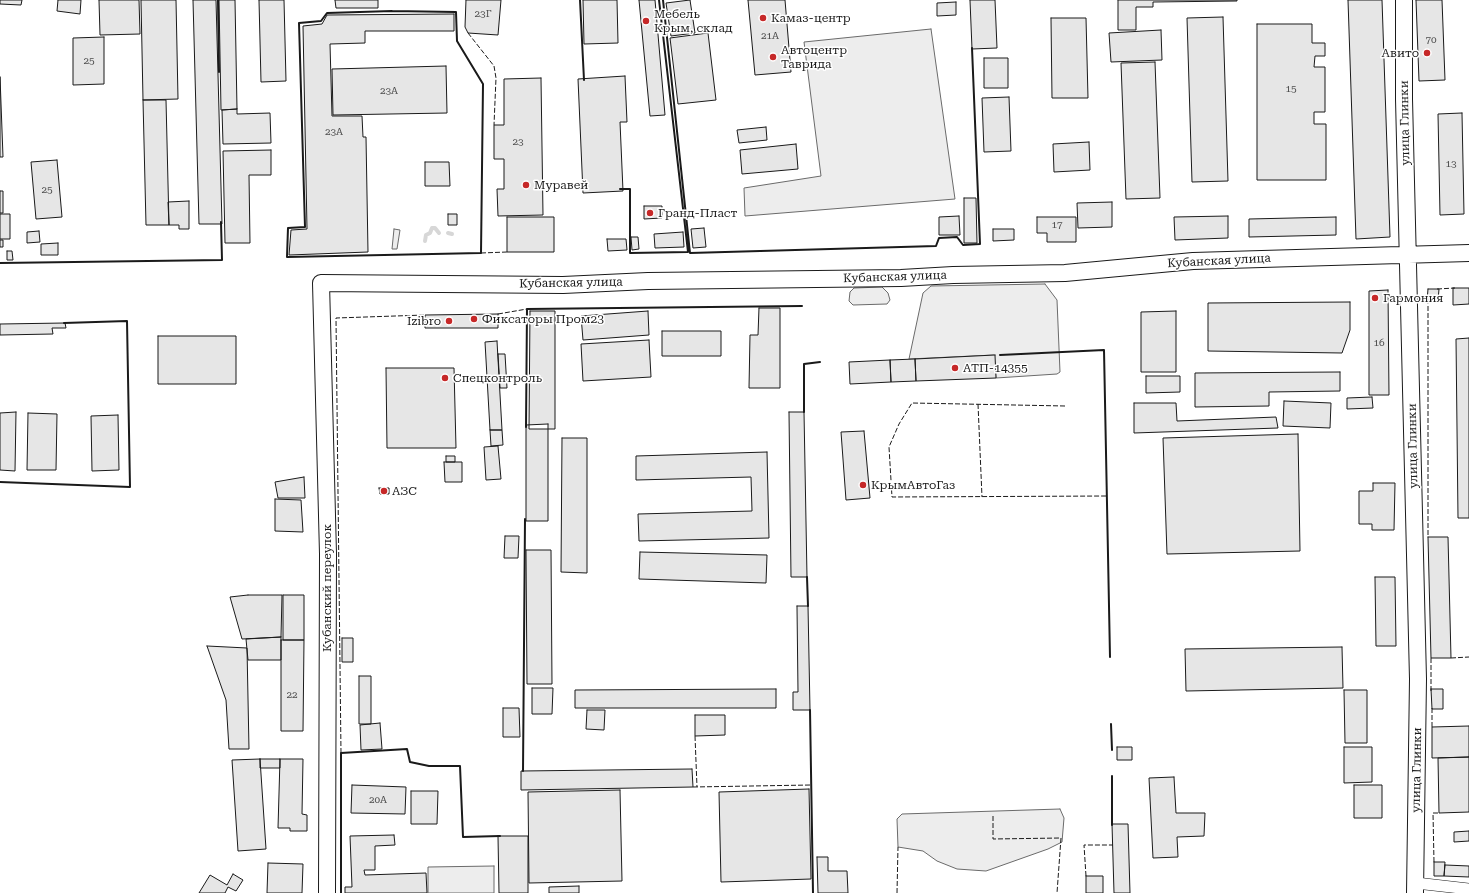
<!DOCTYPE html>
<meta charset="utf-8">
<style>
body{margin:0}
canvas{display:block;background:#fff}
</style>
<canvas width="1469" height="893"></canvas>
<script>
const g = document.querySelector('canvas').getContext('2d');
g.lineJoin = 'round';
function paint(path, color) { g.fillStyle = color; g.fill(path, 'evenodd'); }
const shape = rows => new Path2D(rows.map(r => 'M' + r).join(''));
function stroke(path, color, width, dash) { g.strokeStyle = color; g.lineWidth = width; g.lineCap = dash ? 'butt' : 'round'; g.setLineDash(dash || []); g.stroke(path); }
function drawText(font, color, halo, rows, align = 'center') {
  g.font = font + ' "Roboto Serif",serif'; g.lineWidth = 3; g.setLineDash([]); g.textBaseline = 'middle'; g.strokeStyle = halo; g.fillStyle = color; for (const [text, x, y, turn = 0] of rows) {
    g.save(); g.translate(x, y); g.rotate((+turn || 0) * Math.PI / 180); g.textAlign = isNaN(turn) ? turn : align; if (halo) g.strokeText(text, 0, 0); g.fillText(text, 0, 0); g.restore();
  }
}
const built = shape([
 [931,29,955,199,745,216,744,188,821,176,804,42,931,29],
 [394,229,400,230,397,249,392,249,394,229],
 [1045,284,1057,300,1060,372,1057,374,996,378,994,355,909,359,923,293,931,286,1045,284],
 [882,287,888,293,890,300,887,304,853,305,849,301,850,292,854,288,882,287],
 [1060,809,1064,818,1062,842,1048,849,986,871,957,869,937,861,923,851,898,847,897,819,902,814,1060,809],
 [494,866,494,893,428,893,428,867,494,866]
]);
const stream = shape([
 [448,233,452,234],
 [425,241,426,235,430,233,432,228,435,228,439,233]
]);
const building = shape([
 [0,0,22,0,21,5,0,4,0,0],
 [58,0,81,0,80,14,57,11,58,0],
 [99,0,139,0,140,34,100,35,99,0],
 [141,0,176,0,178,99,143,100,141,0],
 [193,0,216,0,222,224,199,224,193,0],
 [219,0,235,0,237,109,221,110,219,0],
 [259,0,284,0,286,81,261,82,259,0],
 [335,0,378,0,378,8,336,8,335,0],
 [466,0,501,0,498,35,468,33,465,27,466,0],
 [583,0,617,0,618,43,584,44,583,0],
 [639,0,655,0,665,115,650,116,639,0],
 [690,0,695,33,671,36,666,3,690,0],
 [748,0,785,0,791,72,755,75,748,0],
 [970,0,995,0,997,48,972,49,970,0],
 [1118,0,1237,0,1237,1,1153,2,1153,7,1136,7,1136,30,1118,30,1118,0],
 [1348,0,1382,0,1390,237,1356,239,1348,0],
 [1416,0,1442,0,1445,80,1419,81,1416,0],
 [956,2,956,15,937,16,937,3,956,2],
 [454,14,454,31,365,31,365,43,330,44,332,116,362,116,363,137,366,137,368,252,289,255,291,230,307,229,303,26,322,24,327,15,454,14],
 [1223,17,1228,181,1192,182,1187,18,1223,17],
 [1051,18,1086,18,1088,98,1052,98,1051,18],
 [1257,24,1312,24,1312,43,1325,43,1325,56,1315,56,1314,67,1325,67,1325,112,1314,112,1314,124,1326,124,1326,180,1257,180,1257,24],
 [1161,30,1162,60,1111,62,1109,33,1161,30],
 [708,33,716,100,678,104,670,38,708,33],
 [104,37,104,84,73,85,73,38,104,37],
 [984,58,1008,58,1008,88,984,88,984,58],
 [1155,62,1160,198,1126,199,1121,63,1155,62],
 [446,66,447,113,333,115,332,69,446,66],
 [625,76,627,122,620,122,623,191,583,193,578,79,625,76],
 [0,77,3,157,0,157,0,77],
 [541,78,543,215,498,216,497,189,504,189,504,159,494,159,494,125,504,125,504,79,541,78],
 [1009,97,1011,151,984,152,982,98,1009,97],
 [143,100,166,100,169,225,146,225,143,100],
 [237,109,237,114,270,113,271,143,223,144,222,110,237,109],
 [1462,113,1464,214,1440,215,1438,114,1462,113],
 [766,127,767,140,739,143,737,130,766,127],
 [1089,142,1090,170,1054,172,1053,144,1089,142],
 [796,144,798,169,742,174,740,150,796,144],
 [271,150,271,175,249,175,250,243,225,243,223,151,271,150],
 [57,160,62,217,36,219,31,162,57,160],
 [425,162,449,162,450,186,425,186,425,162],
 [0,191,3,191,3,213,0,213,0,191],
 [964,198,976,198,977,243,964,243,964,198],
 [189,201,189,229,179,229,179,225,169,225,168,202,189,201],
 [1112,202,1112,227,1078,228,1077,203,1112,202],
 [644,206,662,206,662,218,644,219,644,206],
 [0,214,10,214,10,239,0,239,0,214],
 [448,214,457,214,457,225,448,225,448,214],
 [959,216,960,235,939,235,939,217,959,216],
 [1228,216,1228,238,1175,240,1174,217,1228,216],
 [507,217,554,217,554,252,507,252,507,217],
 [1037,217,1076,217,1076,242,1047,242,1047,233,1037,233,1037,217],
 [1336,217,1336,235,1249,237,1249,219,1336,217],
 [704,228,706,247,693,248,691,229,704,228],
 [993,229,1014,229,1014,240,993,241,993,229],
 [39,231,40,242,27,243,27,232,39,231],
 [683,232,684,247,655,248,654,234,683,232],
 [631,237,638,237,639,249,632,250,631,237],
 [607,239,626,239,627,250,608,251,607,239],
 [0,240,3,240,3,247,0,247,0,240],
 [58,243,58,255,41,255,41,244,58,243],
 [7,251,12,251,13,260,7,260,7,251],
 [1453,288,1469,288,1469,304,1453,305,1453,288],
 [1428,289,1439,289,1438,301,1427,301,1428,289],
 [1388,290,1389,395,1369,395,1369,291,1388,290],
 [1350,302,1350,330,1342,353,1208,351,1208,303,1350,302],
 [759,308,780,308,780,388,749,388,750,335,758,335,759,308],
 [530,311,555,311,555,429,529,429,530,311],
 [648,311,649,335,583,340,581,316,648,311],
 [1176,311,1176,372,1141,372,1141,312,1176,311],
 [498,314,498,328,425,328,425,315,498,314],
 [65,323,66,328,52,328,53,334,0,335,0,324,65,323],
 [662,331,721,331,721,356,662,356,662,331],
 [158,336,236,336,236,384,158,384,158,336],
 [1469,338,1469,518,1458,518,1456,339,1469,338],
 [649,340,651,377,583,381,581,344,649,340],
 [497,341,502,430,490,430,485,342,497,341],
 [498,354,505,354,507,388,500,388,498,354],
 [995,355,996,378,916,381,915,359,995,355],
 [915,359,916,381,891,382,890,360,915,359],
 [890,360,891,382,850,384,849,362,890,360],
 [386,368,454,368,456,448,387,448,386,368],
 [1340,372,1340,391,1269,392,1269,406,1195,407,1195,373,1340,372],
 [1146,376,1180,376,1180,392,1146,393,1146,376],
 [1372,397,1373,408,1347,409,1347,398,1372,397],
 [1284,401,1331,403,1330,428,1283,426,1284,401],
 [1134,403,1176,403,1177,421,1276,417,1278,428,1134,433,1134,403],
 [16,412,15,471,0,470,0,413,16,412],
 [789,412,804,412,807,577,791,577,789,412],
 [28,413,57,414,56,470,27,470,28,413],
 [118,415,119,470,92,471,91,416,118,415],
 [548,424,548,521,526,521,526,425,548,424],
 [490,430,502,430,503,445,491,446,490,430],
 [864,431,870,498,846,500,841,432,864,431],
 [1298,434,1300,551,1167,554,1163,438,1298,434],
 [562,438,587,438,587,573,561,572,562,438],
 [498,446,501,479,486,480,484,447,498,446],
 [767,452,769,538,639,541,638,514,752,511,751,477,636,480,636,456,767,452],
 [446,456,455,456,455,462,446,462,446,456],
 [444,462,462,462,462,482,445,482,444,462],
 [304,477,305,498,278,498,275,482,304,477],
 [1373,483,1395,483,1394,530,1372,530,1372,524,1359,524,1359,491,1373,491,1373,483],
 [379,488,389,488,389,494,380,494,379,488],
 [275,499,301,500,303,532,275,531,275,499],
 [505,536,519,536,518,558,504,558,505,536],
 [1428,537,1448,537,1451,658,1431,658,1428,537],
 [526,550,551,550,552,684,527,684,526,550],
 [640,552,767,555,766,583,639,579,640,552],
 [1375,577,1395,577,1396,646,1376,646,1375,577],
 [248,595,282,595,281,637,242,639,230,597,248,595],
 [283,595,304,595,304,640,283,640,283,595],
 [797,606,808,606,810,710,793,710,793,692,798,692,797,606],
 [281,637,281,660,248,660,246,639,281,637],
 [342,638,353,638,353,662,342,662,342,638],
 [281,640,304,640,303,731,281,731,281,640],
 [207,646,247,648,249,749,229,749,226,700,207,646],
 [1342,647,1343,688,1186,691,1185,649,1342,647],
 [359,676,371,676,371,724,359,724,359,676],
 [532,688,553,688,552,714,532,714,532,688],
 [776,689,776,708,575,708,575,690,776,689],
 [1431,689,1443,689,1443,709,1432,709,1431,689],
 [1344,690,1367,690,1367,743,1345,743,1344,690],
 [503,708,519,708,520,737,503,737,503,708],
 [587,710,605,710,604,730,586,729,587,710],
 [695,715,725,715,725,735,695,736,695,715],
 [380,723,382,749,361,750,360,725,380,723],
 [1469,726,1469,757,1432,758,1432,727,1469,726],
 [1117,747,1132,747,1132,760,1117,760,1117,747],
 [1344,747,1372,747,1372,782,1344,783,1344,747],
 [1469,757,1469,812,1439,813,1438,758,1469,757],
 [260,759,266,849,238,851,232,760,260,759],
 [260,759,280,759,280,768,260,768,260,759],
 [280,759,303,759,302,814,307,815,307,831,290,831,290,828,278,828,280,759],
 [692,769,693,787,521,790,521,771,692,769],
 [1174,777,1176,813,1205,813,1204,836,1177,837,1178,857,1153,858,1149,778,1174,777],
 [352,785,406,787,405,814,351,813,352,785],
 [1354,785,1382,785,1382,818,1354,818,1354,785],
 [809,789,811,879,721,882,719,792,809,789],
 [620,790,622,881,529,883,528,792,620,790],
 [411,791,438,791,437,824,411,824,411,791],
 [1112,824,1128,824,1130,893,1114,893,1112,824],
 [1469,831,1469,841,1454,842,1454,832,1469,831],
 [394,835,395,845,375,846,375,870,364,870,365,875,426,873,427,893,345,893,345,887,352,887,350,836,394,835],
 [498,836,528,836,528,893,499,893,498,836],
 [817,857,828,857,828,871,847,871,848,893,818,893,817,857],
 [1434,862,1445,862,1444,876,1434,876,1434,862],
 [268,863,303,864,302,893,267,893,268,863],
 [1445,865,1469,866,1469,877,1444,876,1445,865],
 [233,874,243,880,236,891,228,887,225,893,199,893,210,875,227,885,233,874],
 [1086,876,1103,876,1103,893,1086,893,1086,876],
 [579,886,579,893,549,893,549,887,579,886]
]);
const street = shape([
 [1416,883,1469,889]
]);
const secondary = shape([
 [1404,0,1404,99,1418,679,1415,893],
 [327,893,328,554,321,283,563,285,648,281,901,278,953,275,1065,273,1193,261,1469,253]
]);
const fence = shape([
 [468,33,494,66,496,78,494,125],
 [481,253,507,252],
 [1437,289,1455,288],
 [1428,299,1428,537],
 [498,314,527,309],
 [978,404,982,497],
 [1065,406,912,403,899,424,889,447,892,497,1107,496],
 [1431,658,1431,691],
 [1451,658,1469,657],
 [1432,727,1432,707],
 [695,736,697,787],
 [341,753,336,318,425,315],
 [693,787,811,785],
 [993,816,993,839,1061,838,1057,893],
 [1434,862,1433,813,1439,813],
 [1086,876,1084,845,1113,845],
 [897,893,898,847]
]);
const wall = shape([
 [218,0,219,72],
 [580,0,584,80],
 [663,0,690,253,936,246,939,238,957,237,963,245,980,244,972,48],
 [392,11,456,12,457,41,483,84,481,253,287,257,288,228,305,227,299,23,321,21,327,13,392,11],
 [620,189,630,189,630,253,688,252,659,0],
 [0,263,222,260,221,222],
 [1000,355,1104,350,1110,657],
 [804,412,804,364,820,362],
 [526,427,527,309,802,306],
 [0,482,130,487,127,321,64,323],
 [807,577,808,606],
 [810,710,813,893],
 [1111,724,1112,750],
 [523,771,525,519],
 [1112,825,1112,776],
 [341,893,341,753,407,749,410,762,429,766,460,766,463,837,500,836]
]);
const markers = [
 [763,18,4,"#c62828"],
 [646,21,4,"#c62828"],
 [1427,53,4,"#c62828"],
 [773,57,4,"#c62828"],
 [526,185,4,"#c62828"],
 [650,213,4,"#c62828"],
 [1375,298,4,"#c62828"],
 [474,319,4,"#c62828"],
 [449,321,4,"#c62828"],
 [955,368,4,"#c62828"],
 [445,378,4,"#c62828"],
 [863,485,4,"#c62828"],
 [384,491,4,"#c62828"]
];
const numberNames = [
 ["23Г",483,14],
 ["21А",770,36],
 ["70",1431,40],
 ["25",89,61],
 ["15",1291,89],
 ["23А",389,91],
 ["23А",334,132],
 ["23",518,142],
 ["13",1451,164],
 ["25",47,190],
 ["17",1057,225],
 ["16",1379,343],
 ["22",292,695],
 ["20А",378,800]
];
const poiNames = [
 ["Мебель",654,14],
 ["Крым, склад",654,28],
 ["Камаз-центр",771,18],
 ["Автоцентр",781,50],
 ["Таврида",781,64],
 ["Авито",1419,53,"right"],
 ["Муравей",534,185],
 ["Гранд-Пласт",658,213],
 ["Гармония",1383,298],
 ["Фиксаторы Пром23",482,319],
 ["Izibro",441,321,"right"],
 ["АТП-14355",963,368],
 ["Спецконтроль",453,378],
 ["КрымАвтоГаз",871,485],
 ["АЗС",392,491]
];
const streetNames = [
 ["улица Глинки",1405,123,-91],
 ["Кубанская улица",1219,261,-3],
 ["Кубанская улица",895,277,-2],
 ["Кубанская улица",571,283,-1],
 ["улица Глинки",1413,446,-91],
 ["Кубанский переулок",327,588,-90],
 ["улица Глинки",1417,770,-89]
];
paint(built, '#ededed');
stroke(built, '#6a6a6a', 1);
stroke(stream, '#d7d7d7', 4);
paint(building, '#e6e6e6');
stroke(building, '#1a1a1a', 1);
stroke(street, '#1a1a1a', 12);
stroke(secondary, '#1a1a1a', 18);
stroke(street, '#fff', 11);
stroke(secondary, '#fff', 16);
stroke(fence, '#1a1a1a', 1, [5, 2]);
stroke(wall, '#1a1a1a', 2);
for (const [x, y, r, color] of markers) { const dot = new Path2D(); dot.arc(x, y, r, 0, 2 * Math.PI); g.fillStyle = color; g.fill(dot); stroke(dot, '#fff', 1.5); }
drawText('10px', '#4d4d4d', null, numberNames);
drawText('12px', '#1a1a1a', '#fff', poiNames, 'left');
drawText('12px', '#1a1a1a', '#fff', streetNames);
</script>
